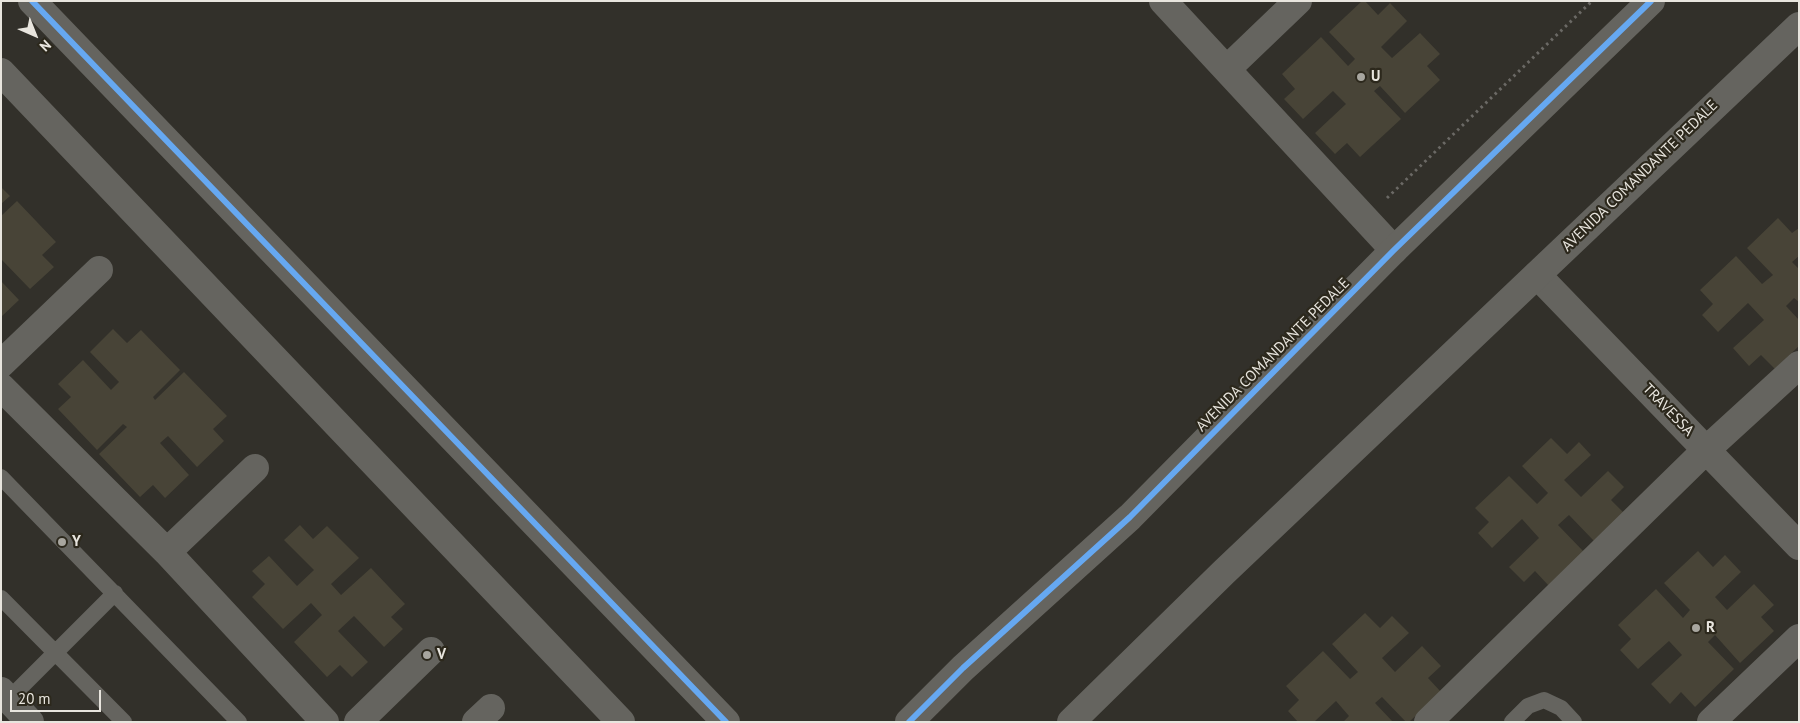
<!DOCTYPE html>
<style>
body{margin:0}
#map{position:relative;width:1800px;height:723px;overflow:hidden;background:#32302a;font-family:"PT Sans",sans-serif}
canvas{display:block}
.frame{position:absolute;inset:0;border:2px solid #e8e5de;pointer-events:none}
.north{position:absolute;left:10px;top:10px;width:50px;height:50px;-webkit-text-stroke:4px #2c281c;paint-order:stroke;rotate:136deg;font-size:14px;font-weight:700;line-height:20px;text-align:center;color:#e8e5de}
.north::after{content:'';display:block;margin:auto;width:18px;height:22px;background:#e8e5de;clip-path:polygon(50% 0,100% 100%,50% 72%,0 100%)}
.scale{position:absolute;left:10px;top:690px;width:91px;height:22px;box-sizing:border-box;border:2px solid #e8e5de;border-top:0;padding-left:6px;font-size:15px;line-height:18px;white-space:nowrap;color:#e8e5de;-webkit-text-stroke:4px #2c281c;paint-order:stroke}
</style>
<div id="map">
<canvas width="1800" height="723"></canvas>
<div class="frame"></div>
<div class="north">N</div>
<div class="scale">20 m</div>
</div>
<script>
const g = document.querySelector('canvas').getContext('2d');
g.lineJoin = 'round';
function paint(path, color) { g.fillStyle = color; g.fill(path, 'evenodd'); }
const shape = rows => new Path2D(rows.map(r => 'M' + r).join(''));
function stroke(path, color, width, dash) { g.strokeStyle = color; g.lineWidth = width; g.lineCap = dash ? 'butt' : 'round'; g.setLineDash(dash || []); g.stroke(path); }
function drawText(font, color, halo, rows, align = 'center') {
  g.font = font + ' "PT Sans",sans-serif'; g.lineWidth = 4.5; g.setLineDash([]); g.textBaseline = 'middle'; g.strokeStyle = halo; g.fillStyle = color; for (const [text, x, y, turn = 0] of rows) {
    g.save(); g.translate(x, y); g.rotate((+turn || 0) * Math.PI / 180); g.textAlign = isNaN(turn) ? turn : align; if (halo) g.strokeText(text, 0, 0); g.fillText(text, 0, 0); g.restore();
  }
}
const building = shape([
 [1362,1,1365,1,1378,15,1390,3,1407,21,1381,47,1392,58,1420,33,1440,54,1427,66,1440,80,1405,113,1380,86,1374,91,1401,119,1360,157,1347,143,1335,154,1315,133,1346,104,1333,91,1303,119,1284,99,1295,89,1282,74,1321,37,1348,66,1355,59,1329,32],
 [1,187,10,196,1,204],
 [17,201,56,242,42,255,54,267,30,289,1,259,1,216],
 [1778,218,1792,233,1799,228,1799,256,1792,262,1799,269,1799,302,1794,298,1786,306,1799,320,1799,346,1775,369,1761,355,1749,366,1733,348,1764,320,1748,303,1718,332,1702,315,1713,304,1700,290,1736,256,1762,284,1773,275,1747,248],
 [1,281,19,300,1,317],
 [113,329,127,343,141,330,180,370,153,397,155,400,184,372,227,416,213,429,224,441,197,467,168,436,160,443,189,475,165,498,153,485,140,497,99,454,127,427,123,424,97,450,58,409,71,397,58,384,83,360,111,390,119,382,90,352],
 [1551,438,1567,454,1579,442,1591,455,1564,480,1581,497,1608,471,1624,487,1611,500,1624,513,1594,541,1569,515,1558,525,1584,552,1549,586,1535,571,1524,582,1509,567,1539,538,1522,519,1492,548,1478,533,1489,522,1475,508,1509,476,1537,504,1548,493,1522,466],
 [300,525,313,539,327,526,359,558,331,584,341,595,371,568,405,604,391,617,403,629,384,647,354,616,338,631,368,662,352,677,340,665,327,677,294,642,322,615,311,603,283,629,252,597,265,584,252,571,269,556,297,586,314,570,284,540],
 [1698,551,1713,567,1725,555,1741,572,1715,597,1727,610,1754,584,1774,605,1761,617,1774,631,1740,663,1715,635,1708,642,1734,669,1695,707,1681,692,1670,704,1651,684,1682,655,1669,641,1638,669,1620,650,1631,639,1618,625,1656,589,1683,618,1690,610,1664,583],
 [1365,613,1380,628,1392,616,1409,633,1382,658,1395,672,1422,646,1441,666,1428,678,1441,692,1409,722,1406,722,1382,697,1375,703,1393,722,1343,722,1349,716,1336,701,1314,722,1298,722,1288,711,1299,700,1286,686,1323,651,1350,679,1358,672,1332,644]
]);
const path = shape([
 [1387,198,1592,1]
]);
const service = shape([
 [1,477,239,722],
 [1,598,124,722],
 [9,699,115,593],
 [1512,722,1528,706,1544,700,1561,708,1574,722]
]);
const minor = shape([
 [1163,1,1394,250],
 [1227,69,1298,1],
 [1537,275,1799,546],
 [1,364,99,270],
 [1,387,167,552,325,722],
 [167,552,255,468],
 [1,691,30,722],
 [358,722,431,651],
 [476,722,491,708],
 [1428,722,1706,450,1799,365],
 [1711,722,1799,638]
]);
const tertiary = shape([
 [32,1,726,722],
 [1,72,621,722],
 [909,722,963,668,1130,517,1394,250,1651,1],
 [1071,722,1224,572,1799,26]
]);
const cycleway = shape([
 [32,1,726,722],
 [909,722,963,668,1130,517,1394,250,1651,1]
]);
const markers = [
 [1361,77,5,"#a8a69f"],
 [62,542,5,"#a8a69f"],
 [1696,628,5,"#a8a69f"],
 [427,655,5,"#a8a69f"]
];
const poiNames = [
 ["U",1371,77],
 ["Y",72,542],
 ["R",1706,628],
 ["V",437,655]
];
const streetNames = [
 ["AVENIDA COMANDANTE PEDALE",1640,176,-44],
 ["AVENIDA COMANDANTE PEDALE",1273,355,-45],
 ["TRAVESSA",1668,410,46]
];
paint(building, '#484437');
stroke(path, '#6b6965', 3, [2.5, 4]);
stroke(service, '#65645f', 16);
stroke(minor, '#65645f', 28);
stroke(tertiary, '#65645f', 28);
stroke(cycleway, '#66a8f1', 6);
for (const [x, y, r, color] of markers) { const dot = new Path2D(); dot.arc(x, y, r, 0, 2 * Math.PI); g.fillStyle = color; g.fill(dot); stroke(dot, '#2c281c', 2); }
drawText('bold 15px', '#e8e5de', '#2c281c', poiNames, 'left');
drawText('15px', '#e8e5de', '#2c281c', streetNames);
</script>
